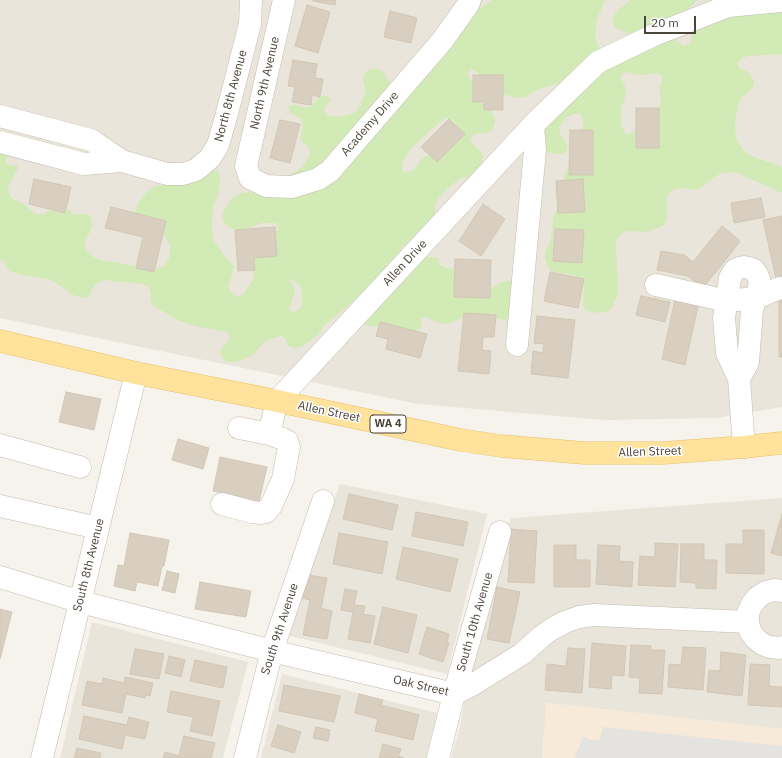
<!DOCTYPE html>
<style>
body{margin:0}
#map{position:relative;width:782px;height:758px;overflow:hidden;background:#f6f3ec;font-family:"IBM Plex Sans",sans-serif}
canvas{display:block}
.scale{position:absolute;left:644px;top:16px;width:52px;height:18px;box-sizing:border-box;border:2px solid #4b4439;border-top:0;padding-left:5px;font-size:12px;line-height:14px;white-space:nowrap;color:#4b4439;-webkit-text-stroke:3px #fff;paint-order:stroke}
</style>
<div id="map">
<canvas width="782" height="758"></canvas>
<div class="scale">20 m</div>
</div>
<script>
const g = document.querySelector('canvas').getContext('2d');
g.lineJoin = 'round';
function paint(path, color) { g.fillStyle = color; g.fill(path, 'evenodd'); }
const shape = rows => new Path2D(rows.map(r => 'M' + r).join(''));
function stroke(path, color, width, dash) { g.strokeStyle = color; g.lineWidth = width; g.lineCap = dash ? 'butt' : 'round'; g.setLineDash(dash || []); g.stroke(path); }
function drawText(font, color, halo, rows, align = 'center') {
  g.font = font + ' "IBM Plex Sans",sans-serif'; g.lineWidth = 3; g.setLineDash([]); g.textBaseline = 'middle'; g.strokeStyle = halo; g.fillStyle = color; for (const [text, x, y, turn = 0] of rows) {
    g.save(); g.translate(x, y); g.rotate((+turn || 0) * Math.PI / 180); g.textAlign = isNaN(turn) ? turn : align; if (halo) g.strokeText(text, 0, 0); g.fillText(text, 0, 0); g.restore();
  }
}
const residential = shape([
 [0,0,782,0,782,407,716,418,605,420,418,404,0,318],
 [340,484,487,514,447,674,286,635],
 [782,498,782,729,547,703,542,758,451,758,460,727,472,657,511,518],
 [92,622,248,662,223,758,60,758],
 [282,674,437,713,426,758,261,758]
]);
const commercial = shape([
 [546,703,782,729,782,758,542,758]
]);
const green = shape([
 [492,0,605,0,597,19,595,34,596,41,599,48,610,57,631,35,614,27,612,20,615,14,619,9,631,0,697,0,693,5,688,8,684,14,676,35,677,42,684,46,691,43,692,29,782,0,782,54,749,56,742,58,737,63,740,69,747,71,752,76,754,82,752,89,742,97,739,103,736,116,735,124,736,138,739,144,743,150,749,155,782,167,782,193,735,172,722,173,716,176,701,188,695,190,682,188,676,189,670,192,667,198,667,219,664,225,648,232,629,231,622,233,618,238,616,244,618,289,617,296,611,309,606,312,599,313,586,311,583,306,584,286,581,280,576,276,571,274,557,273,551,270,547,265,545,258,545,252,551,240,553,218,556,211,561,207,563,181,565,174,567,168,579,162,581,132,583,125,583,118,580,113,573,114,567,117,563,121,559,127,560,134,568,146,566,152,560,154,546,152,541,149,538,143,562,85,556,84,549,86,537,90,525,97,518,98,498,93,479,78,477,72,471,69,467,75,476,87,472,92,474,99,480,101,486,105,494,116,495,123,492,130,487,133,474,134,470,140,474,146,480,150,483,157,481,163,480,171,471,179,464,177,458,180,448,188,438,199,435,205,435,227,407,243,402,247,400,254,414,266,419,264,424,258,431,257,438,258,440,265,446,268,461,270,482,294,500,283,506,281,514,281,510,318,503,320,484,316,470,316,457,320,451,323,444,324,438,323,426,317,421,319,422,327,417,330,410,331,390,327,370,326,365,324,360,320,370,290,356,298,341,312,325,324,318,335,301,347,294,348,288,346,286,339,281,336,268,340,262,344,254,354,249,357,236,362,229,362,223,359,220,354,222,348,230,338,227,332,195,326,177,320,154,306,150,300,151,294,149,288,143,284,103,280,96,284,92,289,89,296,83,298,71,294,61,286,49,279,22,275,10,271,2,260,0,260,0,149,8,155,6,159,5,163,9,165,18,166,18,168,9,184,8,191,11,198,24,204,35,214,42,214,55,209,62,208,69,209,74,215,81,214,88,214,92,220,92,227,86,240,85,247,89,253,95,258,101,260,153,269,160,268,165,265,169,259,170,246,167,239,163,234,158,231,135,219,135,213,137,206,140,200,149,190,155,186,177,183,209,170,217,171,220,177,219,191,213,209,212,223,212,230,215,243,233,266,233,273,228,286,231,292,236,297,243,295,254,278,253,271,247,267,246,260,279,229,276,223,262,223,243,230,236,230,230,228,225,224,222,219,223,212,230,200,235,196,242,193,249,192,256,193,280,181,298,170,303,166,310,155,309,148,304,144,300,139,303,125,301,119,290,112,288,106,296,105,303,107,310,107,319,97,326,95,331,100,323,110,328,116,343,116,356,112,360,106,365,93,365,87,363,80,365,73,370,69,377,68,383,72,387,79,392,84,474,10,481,8],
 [627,72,638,75,645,75,659,73,662,76,662,82,659,88,661,102,658,112,636,124,635,130,632,133,629,134,626,134,624,131,621,125,621,108,626,95,625,85,621,79,621,76,623,73],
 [447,118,451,119,454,121,456,124,457,128,444,150,428,155,422,158,414,170,408,172,405,172,402,170,402,164,403,161,413,146,441,121,444,119],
 [291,279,293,279,296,283,300,286,302,291,302,303,300,308,295,312,291,311,289,310,294,294,295,289,290,281]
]);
const parking = shape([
 [603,727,782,746,782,758,575,758,583,737,595,741,600,739]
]);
const building = shape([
 [313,0,336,0,335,5,313,1,313,0],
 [307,5,330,12,318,53,295,46,307,5],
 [390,11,417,18,411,43,384,37,390,11],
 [293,60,317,64,315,78,323,79,320,97,312,95,311,105,292,102,295,87,288,86,293,60],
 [473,75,503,75,503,110,484,110,484,102,473,102,473,75],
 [636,108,659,108,659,148,636,148,636,108],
 [449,119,465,134,437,162,421,147,449,119],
 [280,120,300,124,290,163,270,158,280,120],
 [570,130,593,130,593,175,569,175,570,130],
 [34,179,71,187,65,213,29,204,34,179],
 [583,179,585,212,558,213,556,181,583,179],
 [761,198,765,217,734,223,731,203,761,198],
 [483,204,505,219,481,256,459,241,483,204],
 [111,207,166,221,154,272,136,268,143,237,105,228,111,207],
 [782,216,782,277,776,278,763,220,782,216],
 [722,226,739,240,739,243,703,288,688,276,657,270,661,251,684,255,693,262,722,226],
 [275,227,277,256,254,258,255,270,238,271,235,230,275,227],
 [555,229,584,230,582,263,553,261,555,229],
 [455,259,491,260,490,298,454,297,455,259],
 [550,272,584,279,578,308,544,301,550,272],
 [641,296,670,302,665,322,636,315,641,296],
 [779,297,782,297,782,357,779,357,779,297],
 [675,300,698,306,685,365,662,359,675,300],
 [464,313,496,315,494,337,483,337,482,350,491,351,489,374,458,371,464,313],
 [537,316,575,320,568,378,531,374,533,351,543,353,544,344,534,343,537,316],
 [380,322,427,334,420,358,386,349,388,339,376,336,380,322],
 [66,392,101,399,94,430,59,422,66,392],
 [178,439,209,448,203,469,172,460,178,439],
 [220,457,267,467,258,506,245,504,246,498,213,491,220,457],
 [349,494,398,505,392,530,343,519,349,494],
 [416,512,468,522,463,546,412,536,416,512],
 [782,514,782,556,771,553,782,514],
 [511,529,537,531,534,583,508,582,511,529],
 [743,530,764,530,764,574,726,573,726,544,743,544,743,530],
 [130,533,169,540,164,566,162,566,158,586,137,582,135,591,114,586,118,565,124,566,130,533],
 [339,533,388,542,382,574,333,564,339,533],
 [655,543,678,544,675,587,638,585,640,556,655,557,655,543],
 [681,544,704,544,704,560,717,560,716,589,696,588,696,583,680,582,681,544],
 [554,545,576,545,576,560,590,560,590,587,554,587,554,545],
 [598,545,620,546,619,561,633,562,632,587,596,584,598,545],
 [403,547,458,559,450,592,396,579,403,547],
 [167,571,179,574,175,593,162,590,167,571],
 [307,575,327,578,321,608,332,611,327,639,303,635,310,600,302,598,307,575],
 [200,582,251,591,246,617,195,609,200,582],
 [497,587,520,592,509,643,487,639,497,587],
 [345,589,357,591,354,605,365,606,363,614,375,616,370,643,348,639,353,612,341,610,345,589],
 [383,607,417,615,408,653,374,644,383,607],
 [0,609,12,612,0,659,0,609],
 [427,627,449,634,447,642,449,643,443,662,419,654,427,627],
 [592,643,626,646,624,676,612,675,611,689,589,687,592,643],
 [631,645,651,646,651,650,665,650,662,694,639,693,640,678,629,677,631,645],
 [683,647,706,648,703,690,668,687,669,664,681,665,683,647],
 [568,648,585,649,582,693,545,690,547,664,566,666,568,648],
 [135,649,164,654,159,679,130,674,135,649],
 [721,652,746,655,742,696,707,692,709,670,720,671,721,652],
 [169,656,185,660,181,677,165,673,169,656],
 [195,660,227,667,223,688,190,681,195,660],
 [750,664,770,665,769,686,782,687,782,707,748,705,750,664],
 [125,677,153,683,150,696,145,695,145,698,126,694,122,713,82,705,87,681,102,684,103,678,124,683,125,677],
 [284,685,340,696,334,722,279,711,284,685],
 [171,691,220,701,212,736,190,731,193,717,167,712,171,691],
 [359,694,383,700,381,705,419,715,413,740,375,731,378,719,355,713,359,694],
 [84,716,127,725,129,717,149,722,145,739,125,735,122,749,79,739,84,716],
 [278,725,301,732,294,753,271,746,278,725],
 [316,727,330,730,328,741,313,738,316,727],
 [184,736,215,743,211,758,163,758,165,752,179,756,184,736],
 [383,744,401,749,398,756,404,758,379,758,383,744],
 [77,748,101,753,100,758,74,758,77,748]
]);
const minor = shape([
 [284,0,246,166,250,178,266,186,292,187,318,179,330,171,442,41,467,6,470,0],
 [0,116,91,140,122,161],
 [0,142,84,164,122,161,167,174,183,174,196,170,210,158,218,145,226,117,250,24,251,0],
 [656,285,727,301,756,298,780,288],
 [517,345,535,150,533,125],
 [739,379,727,353,724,318,730,278,732,274,735,270,739,268,744,267,749,268,754,270,757,274,759,279,760,284,752,310,748,362,739,379,744,447],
 [239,428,269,434,277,401,533,125,598,62,654,35,728,6,782,1],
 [0,445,80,467],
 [222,504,252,512,261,513,266,512,271,506,283,479,289,447,287,441,283,439,269,434],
 [0,506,98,528],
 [0,577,81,602,272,651,454,694,472,685,522,654,542,636,552,629,565,622,579,617,594,615,748,622],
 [782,591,775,590,766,592,758,597,752,604,748,613,748,622,750,631,755,638,762,644,770,647,779,648,782,647],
 [42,758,136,373],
 [245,758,272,651,323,501],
 [438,758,454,694,500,532]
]);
const major = shape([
 [0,341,136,373,277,401,461,440,501,446,584,453,663,453,744,447,782,443]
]);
const shields = [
 [388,424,36]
];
const shieldNames = [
 ["WA 4",388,424]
];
const streetNames = [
 ["North 9th Avenue",265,83,-77],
 ["North 8th Avenue",231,96,-75],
 ["Academy Drive",370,124,-49],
 ["Allen Drive",405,263,-47],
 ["Allen Street",329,412,12],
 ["Allen Street",650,452,-2],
 ["South 8th Avenue",89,565,-76],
 ["South 10th Avenue",475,622,-74],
 ["South 9th Avenue",280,629,-72],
 ["Oak Street",421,686,13]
];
paint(residential, '#eae5da');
paint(commercial, '#f7ead8');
paint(green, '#d2eab5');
paint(parking, '#e5e3e0');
paint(building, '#d8cfc1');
stroke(building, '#d3c7b4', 1);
stroke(minor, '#c2bbae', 23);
stroke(major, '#e6c16a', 23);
stroke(minor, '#fff', 22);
stroke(major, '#ffe39c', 22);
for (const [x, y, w] of shields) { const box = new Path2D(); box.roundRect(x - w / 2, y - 9, w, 18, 3); g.fillStyle = '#fff'; g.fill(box); stroke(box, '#4b4439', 1); }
drawText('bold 11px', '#4b4439', null, shieldNames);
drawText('12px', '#4b4439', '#fff', streetNames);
</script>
